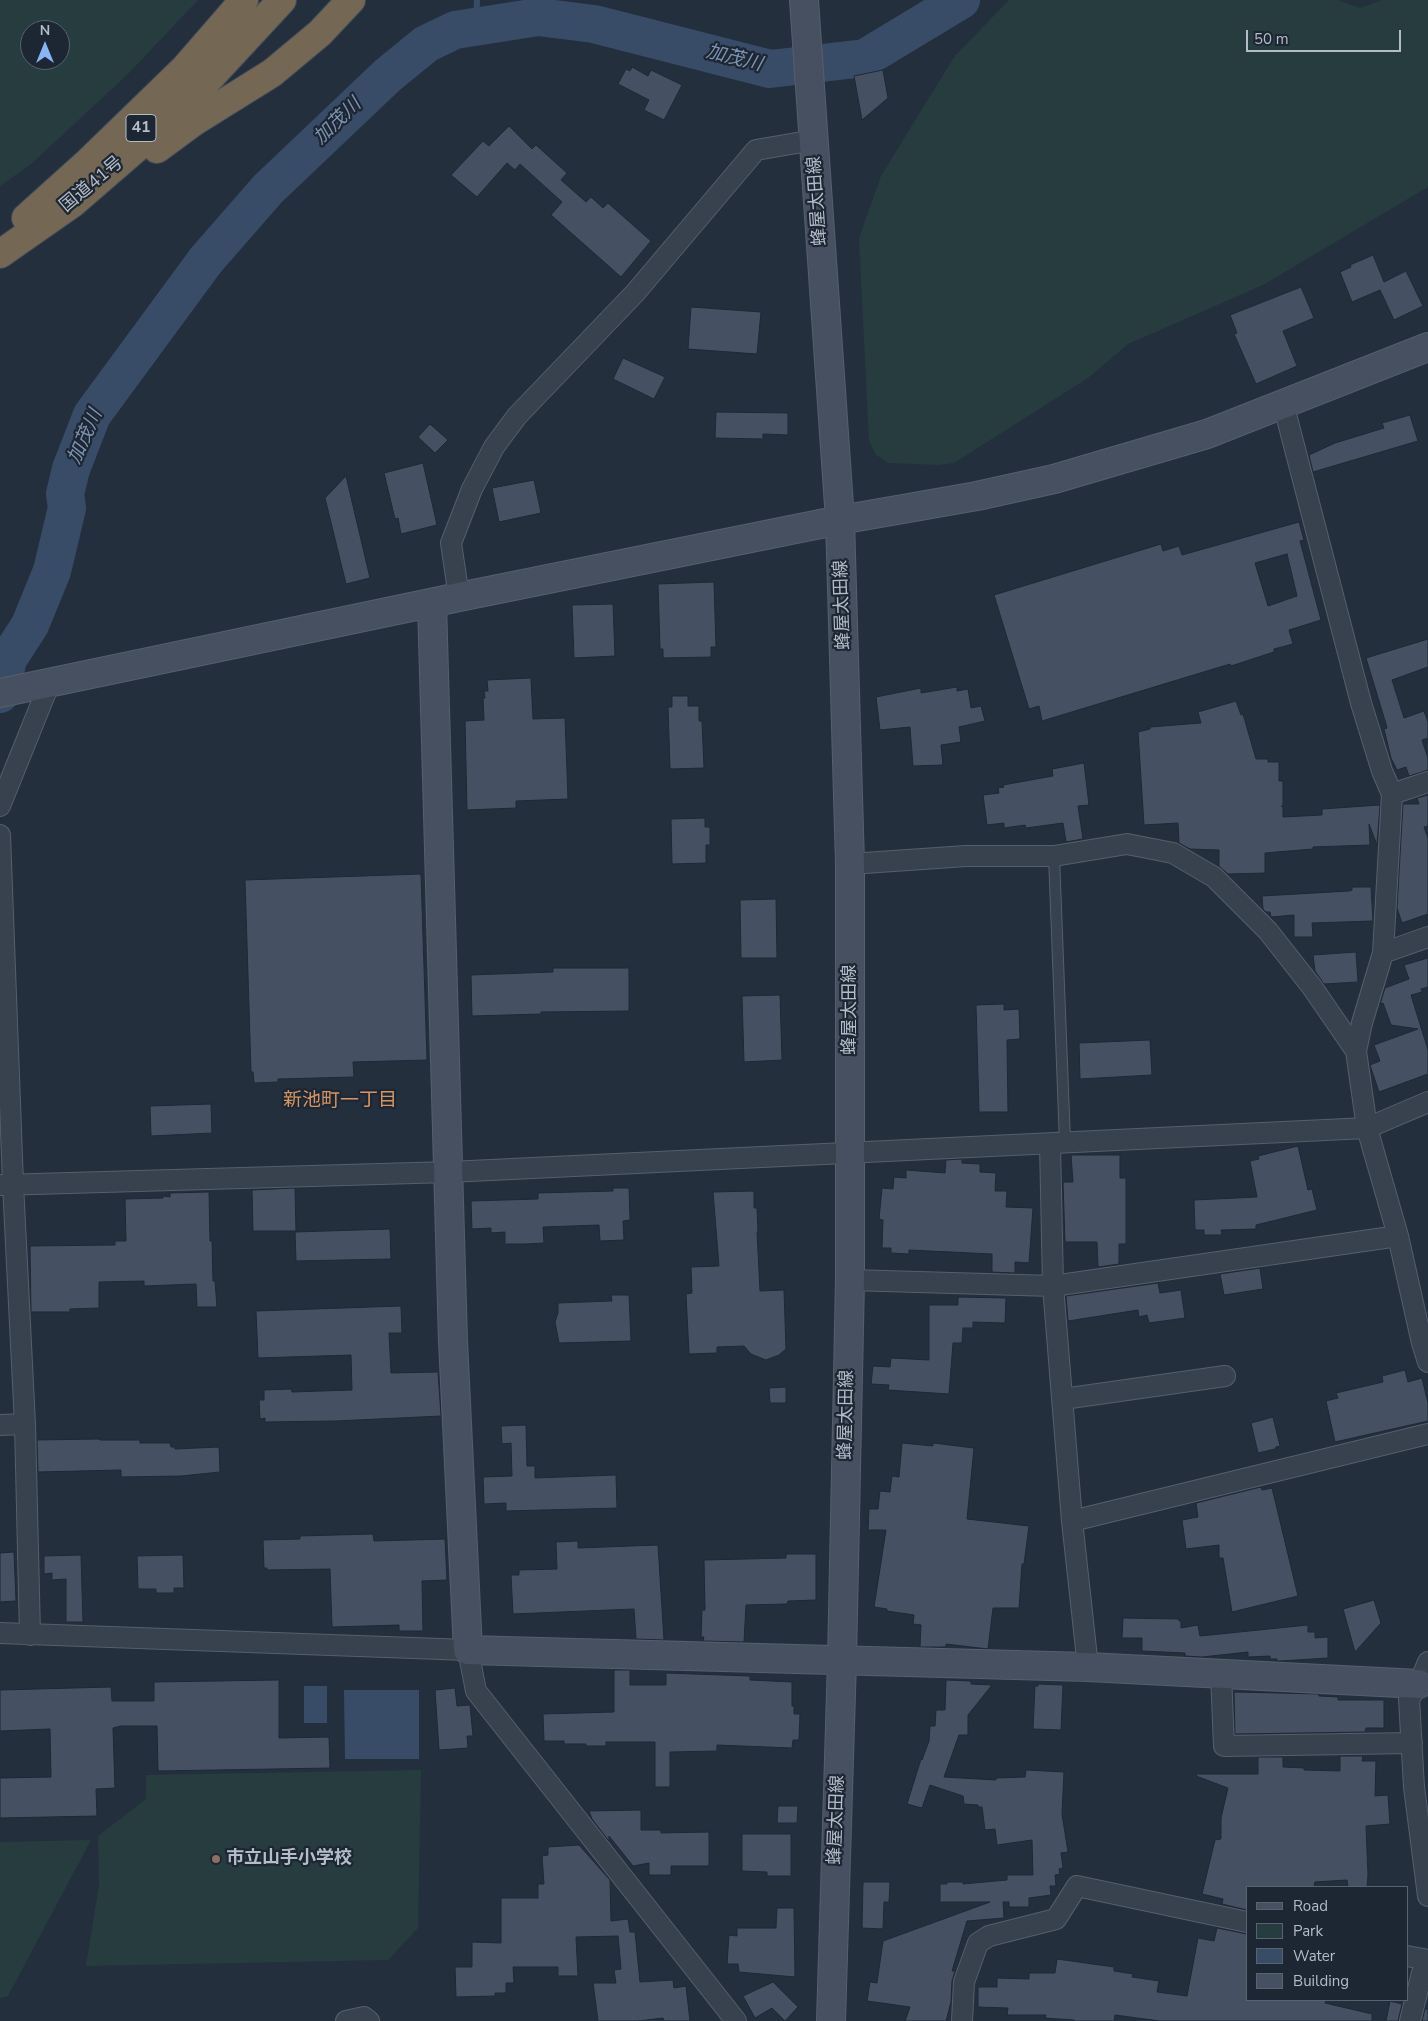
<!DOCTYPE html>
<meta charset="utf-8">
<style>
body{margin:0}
#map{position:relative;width:1428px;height:2021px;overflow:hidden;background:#242f3e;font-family:"Nunito Sans",sans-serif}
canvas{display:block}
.legend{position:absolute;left:1246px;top:1886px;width:162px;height:115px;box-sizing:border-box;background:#1d2633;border:1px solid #59626f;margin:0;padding:6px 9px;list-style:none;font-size:15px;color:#b4bcc9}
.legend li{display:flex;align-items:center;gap:10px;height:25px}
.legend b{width:25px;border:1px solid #59626f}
.north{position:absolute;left:20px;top:20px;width:50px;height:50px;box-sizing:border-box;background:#1d2633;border:1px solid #59626f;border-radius:50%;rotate:0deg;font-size:14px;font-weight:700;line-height:20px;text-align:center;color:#b4bcc9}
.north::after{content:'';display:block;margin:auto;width:18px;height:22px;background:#8ab4f8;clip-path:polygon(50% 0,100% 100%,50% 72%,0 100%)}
.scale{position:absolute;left:1246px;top:30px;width:155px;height:22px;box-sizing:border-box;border:2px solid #b4bcc9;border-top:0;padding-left:6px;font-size:15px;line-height:18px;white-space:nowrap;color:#b4bcc9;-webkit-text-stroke:4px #1d2633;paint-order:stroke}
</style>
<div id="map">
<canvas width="1428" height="2021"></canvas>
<ul class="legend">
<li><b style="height:6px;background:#465061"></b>Road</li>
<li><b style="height:14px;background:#263c3f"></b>Park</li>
<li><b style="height:14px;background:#394c67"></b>Water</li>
<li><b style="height:14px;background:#455162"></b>Building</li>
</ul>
<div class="north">N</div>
<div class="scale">50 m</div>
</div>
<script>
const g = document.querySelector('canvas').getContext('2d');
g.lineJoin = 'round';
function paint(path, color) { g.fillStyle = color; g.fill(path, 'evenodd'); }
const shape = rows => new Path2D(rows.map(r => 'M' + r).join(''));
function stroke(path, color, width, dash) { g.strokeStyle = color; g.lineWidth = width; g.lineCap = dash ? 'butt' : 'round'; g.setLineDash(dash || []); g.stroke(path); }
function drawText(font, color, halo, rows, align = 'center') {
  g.font = font + ' "Nunito Sans","Noto Sans JP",sans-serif'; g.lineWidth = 4.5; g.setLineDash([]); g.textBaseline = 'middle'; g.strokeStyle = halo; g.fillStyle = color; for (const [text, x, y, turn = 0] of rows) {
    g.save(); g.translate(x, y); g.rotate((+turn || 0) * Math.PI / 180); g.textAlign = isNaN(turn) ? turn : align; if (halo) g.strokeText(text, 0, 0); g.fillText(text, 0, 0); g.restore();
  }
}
const green = shape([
 [0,0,198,0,128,74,30,165,0,186],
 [30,30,60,30,60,60,30,60],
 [1009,0,1338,0,1360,8,1382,0,1428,0,1428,187,1263,285,1128,344,1088,378,954,463,938,465,889,463,876,455,869,441,859,238,881,176,954,57],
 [421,1770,418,1928,388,1960,86,1966,99,1885,98,1836,146,1799,146,1775],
 [91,1840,8,1996,0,1998,0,1842]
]);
const water = shape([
 [304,1686,327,1686,327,1723,304,1723],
 [344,1690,419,1690,419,1759,345,1759]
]);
const stream = shape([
 [476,27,477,0]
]);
const river = shape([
 [0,694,8,659,30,625,52,571,67,508,65,494,71,469,92,415,206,260,268,189,388,75,426,44,455,30,538,17,594,24,770,69,865,58,961,0]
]);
const building = shape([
 [632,67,648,76,651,70,682,85,664,120,644,110,649,100,618,84,626,69,630,71,632,67],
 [883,70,888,98,862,120,854,76,883,70],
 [509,126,532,149,536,145,567,173,561,180,586,202,591,197,603,208,608,203,651,241,621,277,551,215,562,202,520,164,515,170,507,163,477,197,451,175,483,141,489,146,509,126],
 [1373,255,1384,282,1406,271,1423,306,1394,320,1380,290,1352,302,1340,272,1351,267,1350,265,1373,255],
 [1301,287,1314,318,1283,331,1297,366,1256,384,1234,334,1237,333,1230,315,1301,287],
 [691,307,761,312,757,354,688,349,691,307],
 [623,358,665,377,654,399,613,379,623,358],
 [716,412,788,413,788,435,763,434,763,439,715,438,716,412],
 [1410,415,1418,441,1313,472,1309,455,1335,443,1384,428,1382,423,1410,415],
 [430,424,448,440,435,453,418,437,430,424],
 [423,463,437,525,401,534,398,518,395,519,384,473,423,463],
 [346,476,370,578,346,584,325,498,346,476],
 [534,480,541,513,499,522,492,488,534,480],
 [1299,522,1304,540,1300,541,1321,620,1289,630,1293,644,1274,649,1274,652,1231,666,1230,664,1042,721,1039,706,1029,709,994,595,1161,544,1163,551,1179,546,1182,555,1299,522],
 [1287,554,1297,596,1268,606,1255,563,1287,554],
 [714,582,716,647,711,647,711,657,663,658,663,649,660,649,658,584,714,582],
 [613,604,615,656,574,658,572,605,613,604],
 [1428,639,1428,667,1392,680,1404,718,1424,711,1428,722,1428,738,1422,740,1428,758,1428,770,1409,776,1406,767,1397,770,1391,758,1384,729,1387,728,1386,724,1366,658,1428,639],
 [531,678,533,719,565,718,568,799,516,801,516,808,467,810,465,721,484,720,483,698,485,698,484,691,488,691,487,680,531,678],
 [957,687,957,691,968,689,971,708,981,706,985,721,959,727,961,742,941,745,943,765,913,766,910,727,880,730,876,697,921,688,921,693,957,687],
 [672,696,688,696,688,706,699,706,699,721,702,721,704,768,670,769,668,707,672,707,672,696],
 [1236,701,1241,715,1243,714,1256,759,1268,759,1268,762,1279,762,1279,781,1283,781,1283,806,1281,806,1283,807,1283,817,1322,815,1322,809,1380,805,1377,845,1369,824,1370,845,1313,847,1313,849,1265,853,1265,873,1228,874,1219,866,1219,850,1190,849,1179,843,1178,823,1144,825,1138,732,1150,729,1150,727,1201,723,1198,712,1236,701],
 [1084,763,1089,805,1078,806,1083,839,1066,842,1063,823,1026,828,1025,825,1004,828,1004,823,987,825,983,795,999,793,998,788,1004,787,1003,785,1053,776,1052,769,1084,763],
 [1428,795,1428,826,1424,827,1428,838,1428,914,1402,923,1397,908,1403,804,1419,804,1417,798,1428,795],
 [705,818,705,827,710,827,710,845,706,845,706,863,672,864,671,819,705,818],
 [421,874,427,1060,353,1062,354,1077,278,1079,278,1082,254,1083,253,1072,251,1072,245,880,421,874],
 [1352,887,1371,887,1373,921,1312,923,1313,937,1294,937,1294,915,1271,917,1270,912,1266,912,1263,909,1262,896,1349,891,1352,890,1352,887],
 [776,899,777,958,741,958,740,900,776,899],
 [1356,952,1358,982,1324,984,1315,971,1313,955,1356,952],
 [1428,958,1428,987,1421,989,1422,992,1411,995,1428,1050,1428,1074,1379,1092,1370,1065,1380,1061,1374,1045,1418,1029,1391,1025,1383,1003,1380,1004,1385,988,1409,979,1404,965,1428,958],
 [553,968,629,968,629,1011,541,1012,541,1014,472,1016,471,975,553,972,553,968],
 [780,995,782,1060,744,1062,742,996,780,995],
 [1004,1004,1004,1010,1019,1009,1020,1039,1007,1040,1008,1112,979,1112,976,1005,1004,1004],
 [1150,1040,1152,1075,1080,1079,1079,1043,1150,1040],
 [211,1104,212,1133,151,1136,150,1106,211,1104],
 [1298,1146,1308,1190,1312,1189,1317,1210,1256,1225,1256,1229,1221,1230,1222,1235,1204,1235,1204,1230,1195,1230,1194,1200,1257,1197,1250,1161,1259,1159,1258,1156,1298,1146],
 [1071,1155,1120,1155,1120,1178,1126,1178,1126,1244,1119,1244,1119,1264,1098,1267,1097,1242,1065,1242,1063,1182,1073,1182,1071,1155],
 [962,1159,962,1163,980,1164,980,1172,996,1173,995,1191,1007,1191,1006,1207,1033,1208,1029,1263,1015,1262,1015,1273,992,1272,992,1254,909,1250,909,1254,891,1253,891,1248,882,1248,883,1220,879,1219,882,1188,893,1189,894,1177,906,1178,906,1170,945,1173,946,1160,962,1159],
 [295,1188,296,1231,253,1231,252,1190,295,1188],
 [613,1188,629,1188,630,1220,623,1221,624,1240,600,1241,599,1225,543,1227,544,1243,525,1244,505,1244,505,1232,491,1233,491,1228,472,1229,471,1201,538,1199,538,1193,613,1191,613,1188],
 [754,1191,754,1208,757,1208,758,1232,757,1232,760,1291,784,1290,786,1349,779,1355,766,1360,751,1354,744,1346,717,1347,717,1353,689,1354,686,1294,692,1293,691,1267,719,1266,713,1192,754,1191],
 [209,1192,210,1241,212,1241,213,1281,215,1281,217,1307,197,1307,196,1284,144,1286,144,1281,99,1282,99,1308,70,1309,70,1312,31,1312,30,1246,115,1245,115,1241,126,1241,125,1199,163,1198,163,1196,170,1197,170,1193,209,1192],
 [390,1229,391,1259,296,1261,295,1232,390,1229],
 [1260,1268,1263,1289,1224,1295,1220,1274,1260,1268],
 [1158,1283,1160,1293,1181,1290,1185,1318,1149,1323,1147,1315,1139,1317,1138,1310,1068,1321,1066,1296,1158,1283],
 [611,1295,629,1295,631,1341,559,1343,555,1322,558,1313,558,1303,612,1301,611,1295],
 [958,1297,1006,1298,1005,1323,973,1322,973,1328,963,1328,962,1343,953,1343,949,1394,888,1390,889,1385,871,1384,873,1366,890,1367,891,1358,929,1360,929,1305,958,1305,958,1297],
 [401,1306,402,1333,389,1333,391,1373,438,1372,441,1416,336,1421,265,1422,265,1418,260,1419,259,1400,264,1400,264,1390,291,1389,292,1392,352,1390,351,1355,258,1358,256,1311,401,1306],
 [1405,1370,1408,1382,1422,1378,1428,1403,1428,1421,1335,1442,1326,1401,1338,1398,1336,1393,1383,1382,1382,1376,1405,1370],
 [786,1387,786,1403,770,1403,769,1388,786,1387],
 [1273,1417,1280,1446,1276,1447,1275,1449,1258,1453,1251,1423,1273,1417],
 [526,1425,527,1466,535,1466,535,1478,616,1475,617,1508,506,1511,506,1503,484,1504,483,1477,512,1476,511,1443,502,1444,501,1426,526,1425],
 [99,1439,100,1440,140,1440,140,1443,170,1443,171,1447,175,1447,175,1449,219,1447,220,1472,181,1476,121,1477,121,1470,38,1472,37,1440,99,1439],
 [902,1443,933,1446,933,1443,974,1448,967,1519,1029,1526,1024,1564,1022,1564,1019,1608,993,1608,988,1649,946,1644,946,1647,920,1647,921,1625,913,1624,914,1615,887,1611,887,1609,874,1607,886,1530,868,1530,869,1509,878,1509,880,1491,890,1492,892,1476,899,1477,902,1443],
 [1261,1487,1262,1490,1272,1488,1298,1596,1232,1612,1223,1558,1219,1558,1219,1545,1186,1549,1182,1520,1198,1517,1196,1503,1261,1487],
 [373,1534,374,1541,445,1539,447,1580,422,1581,423,1631,399,1631,399,1625,332,1627,330,1569,267,1570,267,1568,264,1568,263,1540,300,1539,300,1536,373,1534],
 [578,1541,578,1548,658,1545,664,1640,636,1639,634,1609,513,1614,511,1575,519,1575,519,1570,557,1569,556,1542,578,1541],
 [14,1552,16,1601,0,1602,0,1553,14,1552],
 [786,1554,816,1554,816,1600,788,1601,787,1604,746,1605,744,1642,703,1641,704,1637,701,1637,702,1610,705,1610,704,1560,786,1558,786,1554],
 [81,1555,83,1622,66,1622,66,1579,52,1580,52,1573,44,1574,44,1556,81,1555],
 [183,1555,184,1588,174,1588,174,1593,156,1593,156,1589,138,1589,137,1556,183,1555],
 [1374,1600,1381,1623,1355,1652,1343,1609,1374,1600],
 [1123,1618,1179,1619,1179,1621,1181,1621,1181,1628,1198,1625,1200,1636,1308,1625,1308,1632,1315,1632,1315,1638,1328,1637,1328,1658,1280,1661,1277,1661,1277,1659,1270,1659,1270,1656,1248,1657,1248,1652,1202,1657,1185,1656,1185,1653,1142,1651,1142,1638,1122,1638,1123,1618],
 [614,1670,630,1670,630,1685,666,1685,666,1673,750,1676,750,1680,792,1682,792,1706,794,1706,794,1714,800,1714,799,1740,793,1740,792,1748,717,1745,717,1751,670,1752,670,1787,655,1787,655,1742,606,1742,606,1746,586,1746,586,1744,564,1744,564,1741,544,1741,543,1714,614,1712,614,1670],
 [279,1680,279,1738,329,1737,330,1768,158,1771,157,1726,121,1726,113,1728,115,1788,96,1789,97,1816,0,1818,0,1778,51,1777,50,1729,0,1731,0,1690,111,1687,112,1701,154,1701,154,1682,279,1680],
 [946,1680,971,1681,971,1684,992,1685,968,1715,968,1735,959,1735,944,1777,996,1780,996,1778,1025,1777,1026,1770,1064,1772,1062,1814,1068,1852,1061,1853,1063,1868,1059,1869,1060,1874,1055,1875,1056,1886,1050,1886,1051,1895,1029,1898,1029,1907,1009,1907,1009,1902,1003,1902,1004,1918,967,1921,952,1971,955,1971,952,1981,951,2002,946,2021,905,2021,910,2007,867,2001,870,1982,877,1983,883,1941,990,1902,940,1902,940,1884,947,1884,947,1882,963,1882,963,1884,1007,1880,1007,1875,1033,1875,1032,1840,997,1845,995,1829,985,1830,982,1807,978,1807,978,1805,964,1804,963,1796,930,1785,922,1808,907,1804,921,1759,922,1760,929,1741,930,1726,935,1726,936,1710,945,1710,946,1680],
 [1038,1684,1063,1685,1061,1730,1033,1729,1035,1686,1038,1686,1038,1684],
 [455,1688,457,1706,470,1705,473,1736,467,1736,468,1748,439,1750,435,1690,455,1688],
 [1234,1692,1319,1694,1319,1696,1338,1697,1338,1700,1384,1700,1384,1728,1366,1728,1365,1732,1235,1734,1234,1692],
 [1340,1756,1363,1756,1362,1761,1376,1761,1375,1796,1388,1795,1390,1824,1366,1826,1368,1875,1367,1887,1348,1887,1347,1880,1315,1882,1314,1887,1247,1887,1247,1910,1222,1904,1223,1899,1202,1894,1215,1840,1221,1839,1221,1818,1228,1788,1196,1776,1197,1774,1258,1774,1258,1757,1283,1757,1283,1767,1304,1768,1304,1770,1340,1771,1340,1756],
 [778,1806,798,1806,797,1823,777,1823,778,1806],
 [641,1810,641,1830,661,1830,661,1833,709,1832,709,1866,671,1866,671,1875,649,1875,649,1863,633,1866,609,1836,609,1841,592,1819,589,1811,641,1810],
 [742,1834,791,1834,791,1876,767,1876,767,1872,742,1871,742,1834],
 [579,1845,610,1880,611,1921,628,1919,630,1932,635,1932,640,1982,673,1980,674,1988,686,1986,690,2021,664,2021,663,2018,638,2021,598,2021,593,1983,616,1983,614,1970,621,1969,618,1936,576,1937,578,1976,558,1976,558,1967,513,1967,514,1983,506,1983,506,1993,495,1993,495,1996,456,1997,455,1967,472,1967,472,1942,501,1943,501,1898,538,1898,538,1884,544,1884,542,1856,548,1855,548,1847,579,1845],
 [863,1882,890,1882,889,1902,884,1902,883,1929,862,1928,863,1882],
 [777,1908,794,1908,795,1977,739,1972,738,1964,727,1964,729,1935,737,1936,737,1928,776,1928,777,1908],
 [1217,1928,1247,1934,1247,2000,1326,2000,1325,2003,1372,2014,1372,2021,1160,2021,1115,2015,1114,2021,1074,2021,1074,2020,1045,2018,1046,2015,1007,2015,1008,2008,978,2007,978,1987,997,1987,997,1978,1029,1979,1029,1973,1055,1973,1057,1959,1114,1967,1114,1971,1133,1974,1132,1977,1159,1981,1157,1992,1187,1996,1198,1938,1214,1941,1217,1928],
 [773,1982,798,2007,785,2021,772,2008,755,2018,743,1996,773,1982],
 [1390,2001,1402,2004,1398,2021,1386,2021,1390,2001],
 [1425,2009,1428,2009,1428,2021,1422,2021,1425,2009]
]);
const lane = shape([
 [1054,856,1065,1142]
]);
const street = shape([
 [1283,403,1361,703,1382,771,1392,794,1383,953,1362,1023,1356,1051,1367,1128,1398,1236,1422,1343,1428,1362],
 [459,597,451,543,472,489,494,447,517,416,635,293,756,150,814,140],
 [1392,794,1428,782],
 [0,806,50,682],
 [0,835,13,1184,25,1424,30,1635],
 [850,864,966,856,1054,856,1127,844,1173,853,1214,877,1268,931,1312,987,1356,1051],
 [1383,953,1428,937],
 [1050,1144,1053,1286,1072,1521,1088,1667],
 [0,1185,449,1172,1367,1128,1428,1102],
 [850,1280,1053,1286,1398,1236],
 [1063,1399,1225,1376],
 [0,1425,25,1424],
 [1072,1521,1428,1434],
 [0,1633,468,1650,476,1691,736,2021],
 [1428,1662,1419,1684,1409,1699,1414,1787,1428,1896],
 [1221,1674,1224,1746,1412,1743],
 [1407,1956,1428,1960],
 [346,2021,364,2017,369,2021],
 [962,2021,964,1982,978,1943,989,1936,1056,1919,1077,1886,1247,1922],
 [1410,2021,1422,1973,1428,1965]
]);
const secondary = shape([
 [804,0,840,520,850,864,850,1280,842,1660,831,2021],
 [432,603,453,1341,468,1650,1088,1667,1419,1684],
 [0,693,459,597,840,520,977,496,1054,479,1207,434,1428,347]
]);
const highway = shape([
 [157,149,195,121,272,73,320,33,351,0],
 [26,218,86,164,185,68,244,0],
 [0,254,73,203,140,145,206,82,282,0]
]);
const markers = [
 [216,1859,5,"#8d6e63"]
];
const shields = [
 [141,128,30]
];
const shieldNames = [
 ["41",141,128]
];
const streetNames = [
 ["国道41号",92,185,-40],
 ["蜂屋太田線",818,201,-94],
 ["蜂屋太田線",843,605,-92],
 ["蜂屋太田線",851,1010,-90],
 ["蜂屋太田線",847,1415,-89],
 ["蜂屋太田線",837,1820,-88]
];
const poiNames = [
 ["市立山手小学校",226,1859]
];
const waterNames = [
 ["加茂川",734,59,14],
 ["加茂川",338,122,-44],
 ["加茂川",86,437,-66]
];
const neighbourhoodNames = [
 ["新池町一丁目",340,1101]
];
paint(green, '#263c3f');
paint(water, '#394c67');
stroke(stream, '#394c67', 6);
stroke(river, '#394c67', 38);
paint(building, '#455162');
stroke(building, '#1f2835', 1);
stroke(lane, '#565f6c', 12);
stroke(street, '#565f6c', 22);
stroke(secondary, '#565f6c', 30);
stroke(highway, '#434c59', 30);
stroke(lane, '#38414e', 10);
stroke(street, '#38414e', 20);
stroke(secondary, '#465061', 28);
stroke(highway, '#746855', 28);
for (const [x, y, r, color] of markers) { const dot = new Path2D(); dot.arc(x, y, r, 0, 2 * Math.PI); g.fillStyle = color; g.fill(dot); stroke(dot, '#1d2633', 2); }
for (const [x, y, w] of shields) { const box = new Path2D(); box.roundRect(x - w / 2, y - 13.5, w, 27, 4); g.fillStyle = '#1d2633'; g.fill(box); stroke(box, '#b4bcc9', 1); }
drawText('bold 16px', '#b4bcc9', null, shieldNames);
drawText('18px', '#b4bcc9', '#1d2633', streetNames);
drawText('bold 18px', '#b4bcc9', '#1d2633', poiNames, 'left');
drawText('italic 19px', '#7c92b1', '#1d2633', waterNames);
drawText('19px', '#d59563', '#1d2633', neighbourhoodNames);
</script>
